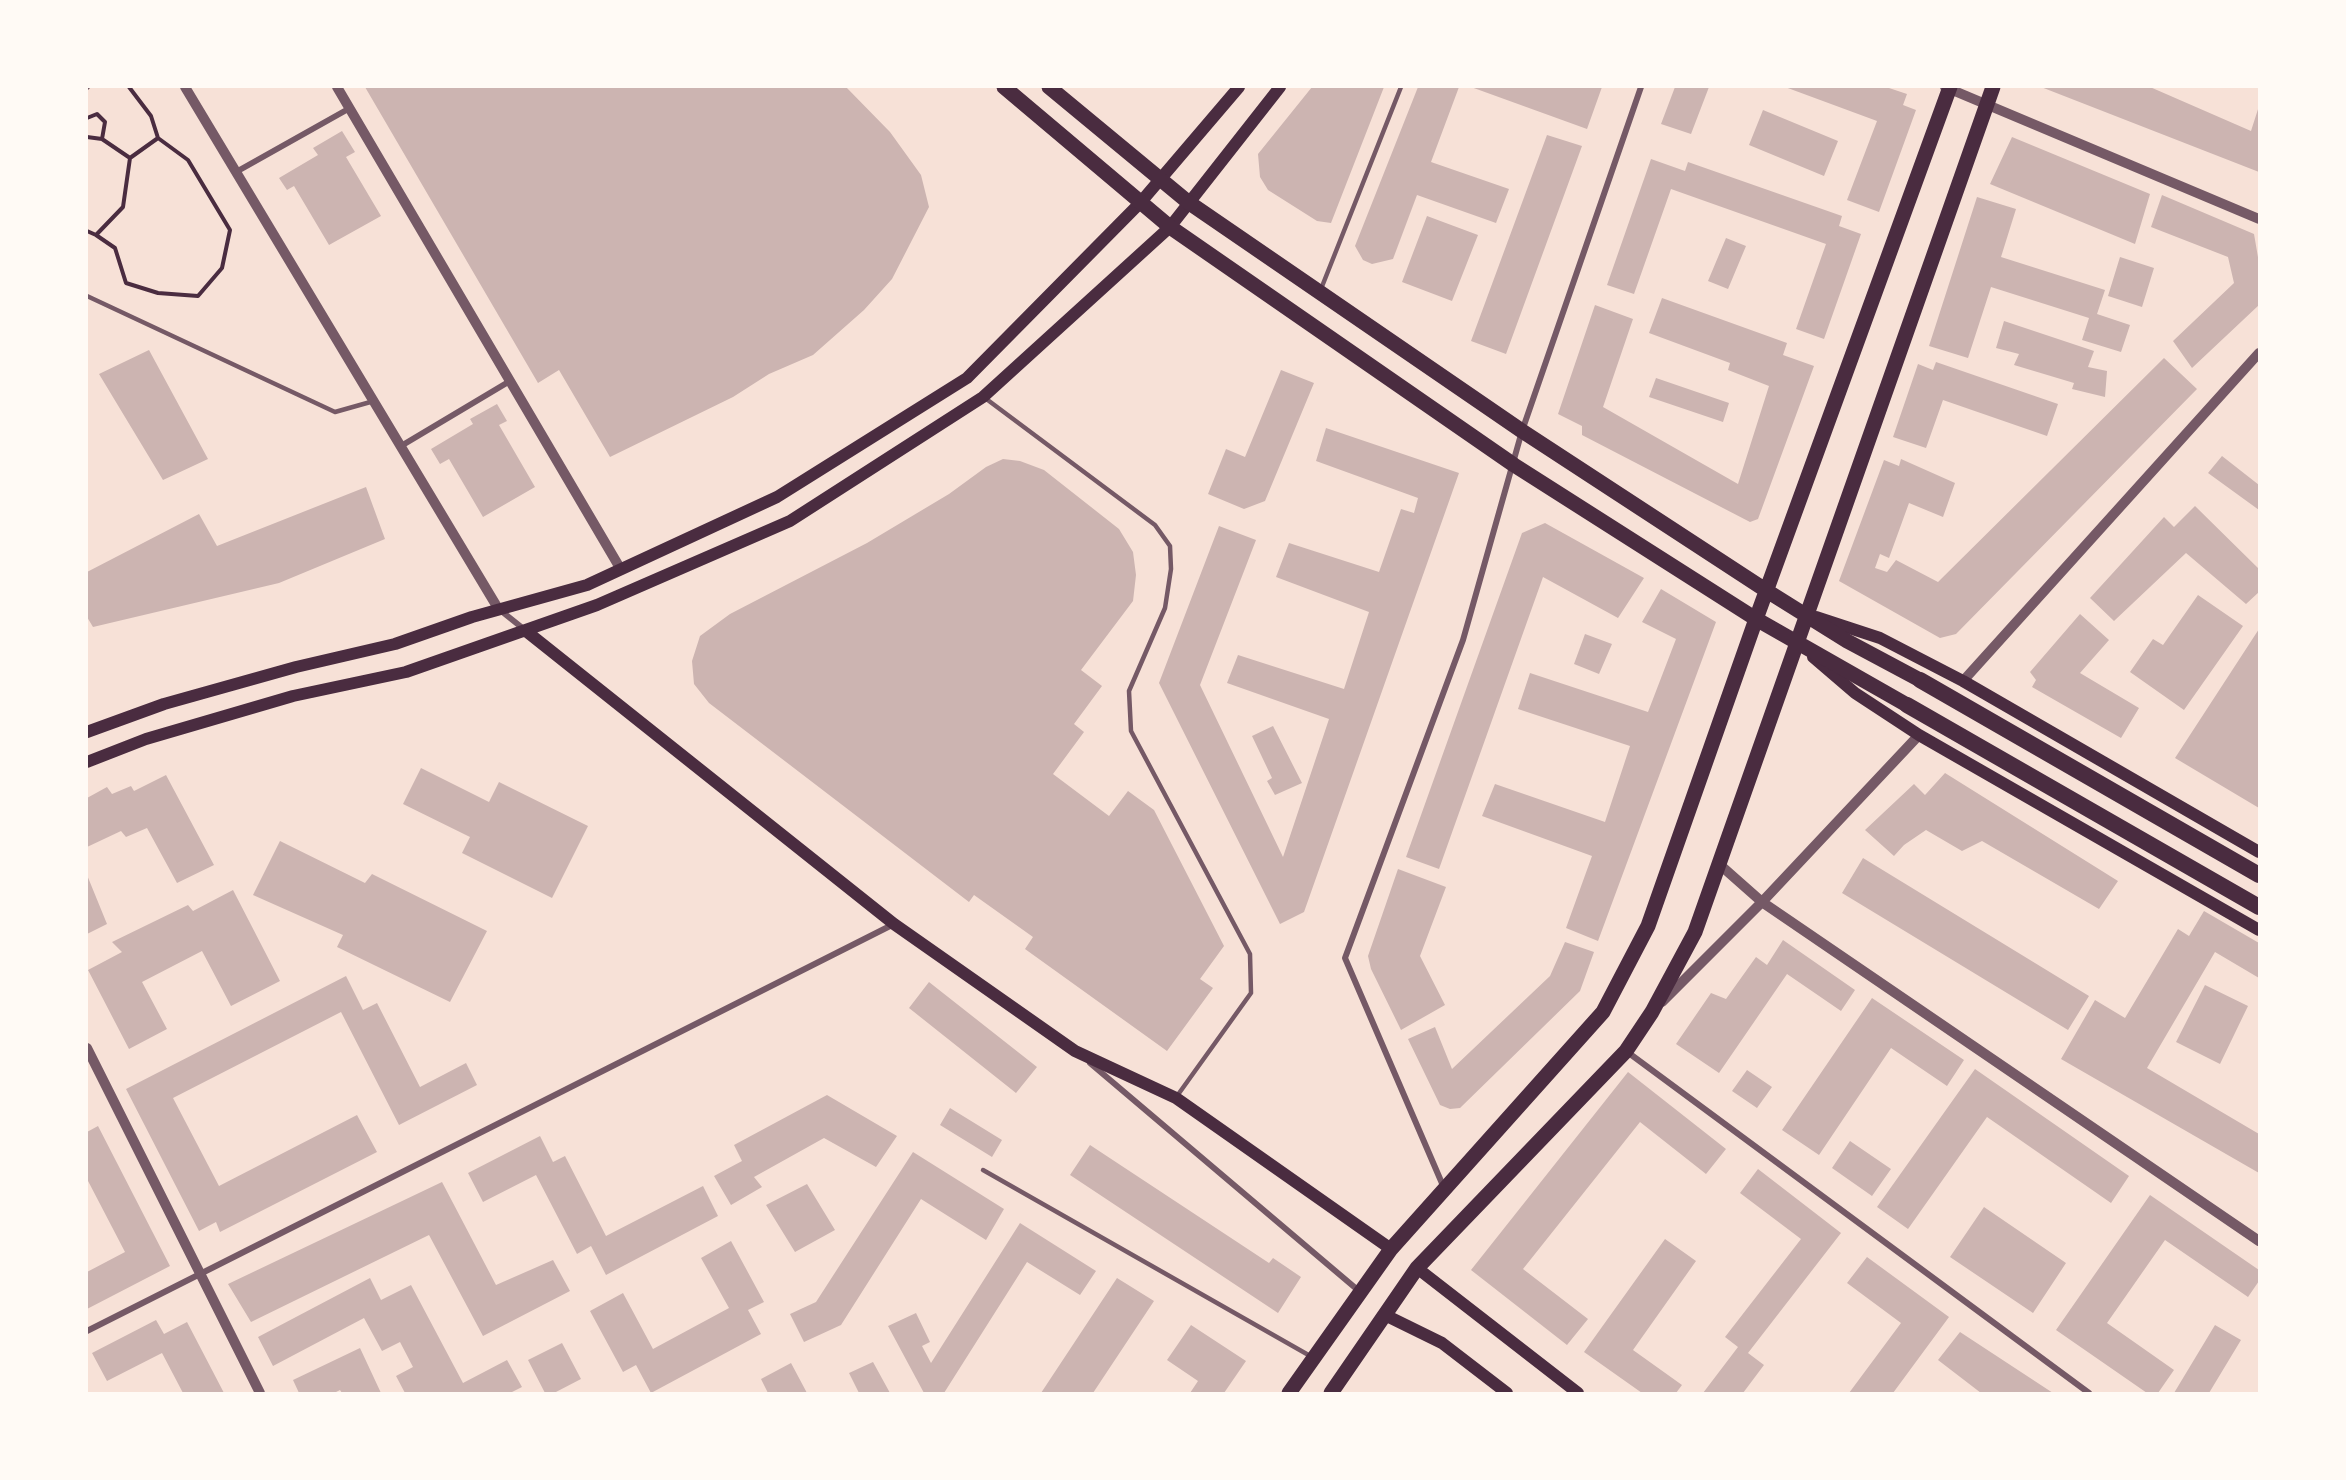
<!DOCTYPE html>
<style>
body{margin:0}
#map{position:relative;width:2346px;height:1480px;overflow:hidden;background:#f7e1d7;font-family:"Alegreya Sans",sans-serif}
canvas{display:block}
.frame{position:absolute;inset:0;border:88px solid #fffaf5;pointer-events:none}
</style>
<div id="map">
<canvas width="2346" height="1480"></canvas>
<div class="frame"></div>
</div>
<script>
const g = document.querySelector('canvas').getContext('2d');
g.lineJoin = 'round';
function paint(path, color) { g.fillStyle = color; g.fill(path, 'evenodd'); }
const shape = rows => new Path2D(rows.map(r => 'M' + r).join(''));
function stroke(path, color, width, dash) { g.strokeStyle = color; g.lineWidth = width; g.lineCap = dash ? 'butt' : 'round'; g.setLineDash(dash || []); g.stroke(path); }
const building = shape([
 [365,87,846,87,890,132,921,175,929,207,892,279,864,310,813,355,769,374,733,397,610,457,559,370,538,383],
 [1312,87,1384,87,1331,223,1317,221,1268,190,1260,177,1258,154],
 [1418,87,1459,87,1431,162,1509,189,1496,223,1417,195,1393,259,1372,264,1363,260,1355,246],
 [1471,87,1602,87,1587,129],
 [1675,87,1709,87,1691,134,1661,124],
 [1785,87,1886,87,1907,94,1903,105,1916,110,1879,212,1847,200,1877,121],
 [2041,87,2150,87,2251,131,2259,106,2259,172],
 [1763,110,1838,141,1824,176,1749,145],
 [342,131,355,152,346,157,381,216,329,245,294,186,287,190,279,178,318,155,313,148],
 [1547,135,1582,146,1506,354,1471,341],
 [2012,137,2150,194,2135,244,1990,184],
 [1651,159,1685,171,1688,162,1842,216,1839,226,1861,234,1824,339,1796,329,1826,244,1671,189,1634,294,1607,285],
 [2162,195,2254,234,2259,263,2259,305,2192,368,2173,341,2234,283,2228,257,2151,227],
 [1977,197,2016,209,2001,257,2105,290,2097,314,2130,325,2121,352,2082,340,2089,318,1991,287,1968,358,1929,346],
 [1427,216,1478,235,1452,301,1402,282],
 [1726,238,1746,246,1728,289,1708,281],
 [2120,257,2154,268,2142,307,2108,296],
 [1662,298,1787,343,1783,355,1814,366,1758,519,1750,522,1582,435,1582,426,1558,414,1595,305,1633,319,1603,407,1738,484,1769,386,1728,370,1730,363,1649,333],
 [2004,321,2094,351,2088,367,2107,371,2105,397,2072,389,2074,383,2014,365,2019,354,1996,348],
 [149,350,208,459,163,480,99,374],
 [2164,358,2197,389,1956,634,1940,638,1839,581,1884,460,1899,466,1901,459,1955,483,1943,517,1909,503,1889,558,1880,554,1875,568,1887,572,1896,560,1938,582],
 [1936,362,2058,404,2047,436,1943,400,1926,448,1893,437,1918,364,1933,370],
 [1281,370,1314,383,1265,501,1244,509,1208,494,1226,449,1245,457],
 [1656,378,1729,403,1723,422,1649,397],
 [497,404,507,421,499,425,535,487,483,517,449,459,440,464,431,449,473,424,470,419],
 [1326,428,1459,473,1304,912,1280,924,1159,683,1219,526,1256,540,1200,685,1283,857,1329,719,1227,683,1238,655,1344,689,1369,612,1276,577,1289,543,1379,572,1401,509,1414,513,1418,498,1316,461],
 [2222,456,2259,485,2259,510,2208,473],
 [1003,459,1020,461,1044,470,1119,529,1133,552,1136,575,1133,601,1081,670,1102,686,1074,724,1084,732,1053,774,1109,816,1128,791,1154,810,1224,946,1200,979,1213,988,1167,1051,1025,949,1033,937,974,895,969,902,709,703,694,684,692,661,700,636,730,614,867,543,949,494,986,467],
 [366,487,385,539,279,583,93,627,87,617,87,572,199,514,217,546],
 [2195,506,2259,569,2259,592,2246,604,2186,553,2114,621,2090,598,2164,517,2174,527],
 [1545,523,1644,578,1618,618,1543,577,1439,869,1406,857,1522,533],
 [1661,589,1716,622,1598,941,1566,928,1592,856,1482,816,1495,784,1605,822,1630,746,1518,709,1530,673,1648,712,1676,639,1642,622],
 [2198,595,2243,626,2184,710,2130,672,2153,639,2163,645],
 [2080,614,2109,640,2080,673,2139,708,2121,738,2032,687,2036,680,2030,672],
 [2259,629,2259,808,2175,758],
 [1585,634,1612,644,1599,674,1574,664],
 [1273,726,1302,783,1275,795,1267,781,1272,778,1252,736],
 [421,768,489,802,499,782,588,826,552,898,462,853,470,837,403,804],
 [1945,773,2118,881,2099,909,1982,841,1962,851,1926,830,1904,845,1894,856,1865,830,1914,784,1925,795],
 [166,775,214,865,177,883,147,828,126,837,121,831,87,847,87,798,107,787,112,794,131,786,134,791],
 [280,841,365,883,372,874,487,931,450,1002,337,947,343,935,253,895],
 [1863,858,2089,996,2068,1030,1842,893],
 [1398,869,1446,887,1420,956,1445,1005,1401,1030,1371,969,1368,956],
 [87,875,107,924,87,934],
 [233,890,280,981,231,1006,202,951,142,982,167,1029,129,1049,88,970,122,952,112,942,188,905,193,911],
 [2204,911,2259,943,2259,978,2215,952,2147,1068,2259,1134,2259,1173,2061,1059,2095,1000,2125,1018,2178,929,2189,936],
 [1783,940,1855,990,1841,1011,1787,974,1719,1073,1676,1044,1711,993,1726,999,1756,957,1767,965],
 [1565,942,1594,952,1580,991,1460,1108,1450,1109,1440,1105,1408,1039,1435,1027,1452,1069,1550,976],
 [346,976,363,1010,377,1003,420,1087,466,1063,477,1085,399,1125,341,1012,173,1098,219,1186,357,1115,377,1152,220,1232,216,1222,199,1231,126,1089],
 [929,982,1037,1067,1016,1093,909,1008],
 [2205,985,2248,1006,2220,1064,2176,1042],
 [1872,998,1964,1060,1947,1086,1891,1048,1819,1155,1782,1130],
 [1975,1069,2129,1176,2111,1203,1987,1117,1908,1229,1877,1207],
 [1747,1070,1772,1087,1757,1108,1732,1091],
 [1628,1072,1726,1149,1706,1174,1640,1122,1523,1269,1588,1319,1567,1345,1471,1270],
 [827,1095,897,1136,876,1167,824,1138,754,1177,762,1187,731,1205,714,1176,742,1161,734,1145],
 [950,1108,1002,1140,992,1157,940,1125],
 [98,1126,170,1266,87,1309,87,1272,125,1252,87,1179,87,1132],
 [540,1136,553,1162,565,1156,606,1236,703,1186,718,1216,606,1275,591,1246,577,1254,536,1175,483,1202,468,1173],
 [1850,1141,1891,1169,1872,1196,1832,1168],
 [1090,1145,1269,1263,1273,1258,1301,1277,1278,1313,1070,1175],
 [913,1152,1004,1209,986,1240,921,1199,841,1325,804,1342,790,1314,816,1302],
 [1758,1169,1841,1233,1748,1353,1764,1365,1743,1393,1703,1393,1738,1347,1725,1337,1801,1239,1740,1193],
 [442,1182,496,1285,553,1260,570,1291,483,1336,429,1235,251,1322,228,1284],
 [807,1184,835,1230,795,1252,766,1205],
 [2150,1195,2259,1270,2259,1281,2248,1297,2165,1240,2107,1323,2174,1370,2158,1393,2147,1393,2056,1330],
 [1984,1207,2066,1263,2033,1313,1950,1257],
 [1020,1223,1096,1271,1080,1295,1027,1262,944,1393,924,1393,888,1326,916,1313,930,1342,922,1346,931,1363],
 [1665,1239,1696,1261,1633,1350,1682,1385,1676,1393,1642,1393,1584,1352],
 [731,1241,764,1302,748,1310,761,1334,651,1393,636,1365,623,1372,590,1311,623,1293,653,1349,729,1308,701,1258],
 [1867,1257,1949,1317,1893,1393,1849,1393,1901,1323,1847,1283],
 [370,1278,381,1300,411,1285,463,1383,507,1360,522,1387,510,1393,405,1393,396,1376,413,1367,400,1342,382,1351,364,1318,273,1366,258,1337],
 [1117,1278,1154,1301,1093,1393,1041,1393],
 [156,1320,164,1334,187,1322,224,1393,183,1393,162,1353,107,1381,92,1353],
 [1191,1325,1246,1361,1224,1393,1190,1393,1198,1381,1167,1360],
 [2215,1325,2241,1340,2209,1393,2174,1393],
 [1960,1332,2053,1393,1981,1393,1938,1360],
 [562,1343,581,1379,554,1393,545,1393,528,1360],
 [360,1348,381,1393,342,1393,340,1390,334,1393,299,1393,293,1380],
 [873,1362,890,1393,859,1393,849,1373],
 [791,1363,807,1393,768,1393,761,1379]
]);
const path = shape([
 [87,118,97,114,105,122,102,139,130,158],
 [87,137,102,139],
 [87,231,96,235,123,207,130,158,158,138,151,116,129,87],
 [96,235,115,248,126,283,158,293,198,296,222,268,230,230,188,160,158,138]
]);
const service = shape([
 [87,88,88,87],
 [1321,289,1401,87],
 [87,296,335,412,374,401],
 [985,398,1155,525,1170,546,1171,569,1165,608,1129,691,1131,731,1250,954,1251,993,1177,1096],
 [983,1170,1312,1357]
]);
const minor = shape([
 [236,172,350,108],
 [401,446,510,381],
 [500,610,525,630],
 [1626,1051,2089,1393],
 [1090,1063,1359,1291],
 [1444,1188,1345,958,1463,640,1522,431,1641,87],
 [87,1331,894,924]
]);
const tertiary = shape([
 [185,87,499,610],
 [337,87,620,568],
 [1945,87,2259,219],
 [1963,681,2259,353],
 [1719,864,1762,902,2259,1241],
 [1662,1002,1762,902,1919,735],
 [87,1048,260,1393]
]);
const secondary = shape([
 [1816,617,1880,638,1963,681,2259,852],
 [526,631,894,924,1075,1051,1176,1098,1391,1249],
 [1813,657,1855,693,1919,735,2259,930],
 [87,732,164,704,296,667,395,644,472,617,587,585,777,497,967,378,1140,203,1239,87],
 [87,762,146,739,293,696,406,672,597,605,790,521,983,397,1170,227,1280,87],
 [1417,1268,1578,1393],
 [1385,1315,1442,1343,1507,1393]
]);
const primary = shape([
 [1004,87,1170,227,1514,465,1756,619,1907,705],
 [1049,87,1188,202,1522,431,1767,591,1847,641,1920,680],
 [1289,1393,1391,1249,1603,1012,1648,926,1756,619,1950,87],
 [1331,1393,1417,1268,1626,1051,1652,1012,1695,932,1993,87]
]);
const trunk = shape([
 [1920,680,2259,875],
 [1907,705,2259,907]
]);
paint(building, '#ccb4b1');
stroke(path, '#4a2c40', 4);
stroke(service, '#755966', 4.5);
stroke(minor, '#755966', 6);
stroke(tertiary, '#755966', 10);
stroke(secondary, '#4a2c40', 12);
stroke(primary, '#4a2c40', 15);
stroke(trunk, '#4a2c40', 16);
</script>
